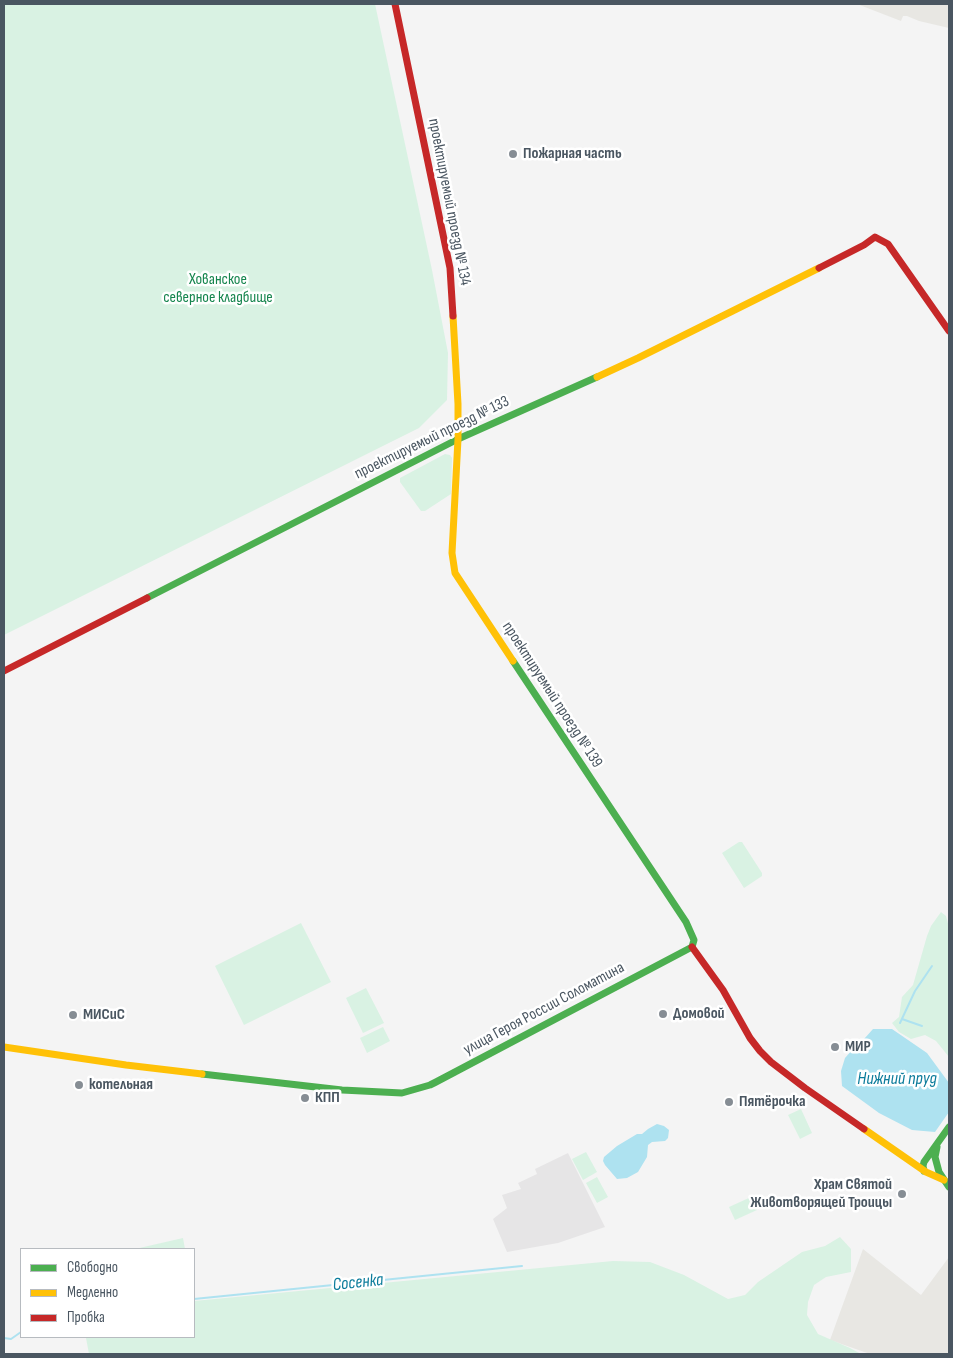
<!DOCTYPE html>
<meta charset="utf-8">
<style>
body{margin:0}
#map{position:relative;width:953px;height:1358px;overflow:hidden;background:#f4f4f4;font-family:"Sofia Sans Condensed",sans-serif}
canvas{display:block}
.frame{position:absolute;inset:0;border:5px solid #4a5661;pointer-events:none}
.legend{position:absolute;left:20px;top:1248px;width:175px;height:90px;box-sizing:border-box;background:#fff;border:1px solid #b7bbc0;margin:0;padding:6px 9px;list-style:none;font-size:15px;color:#4a5661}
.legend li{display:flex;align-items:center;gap:10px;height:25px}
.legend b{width:25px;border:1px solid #b7bbc0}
</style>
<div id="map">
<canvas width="953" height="1358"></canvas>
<div class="frame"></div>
<ul class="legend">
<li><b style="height:6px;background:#4caf50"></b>Свободно</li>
<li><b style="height:6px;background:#ffc107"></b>Медленно</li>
<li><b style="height:6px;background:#c62828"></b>Пробка</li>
</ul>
</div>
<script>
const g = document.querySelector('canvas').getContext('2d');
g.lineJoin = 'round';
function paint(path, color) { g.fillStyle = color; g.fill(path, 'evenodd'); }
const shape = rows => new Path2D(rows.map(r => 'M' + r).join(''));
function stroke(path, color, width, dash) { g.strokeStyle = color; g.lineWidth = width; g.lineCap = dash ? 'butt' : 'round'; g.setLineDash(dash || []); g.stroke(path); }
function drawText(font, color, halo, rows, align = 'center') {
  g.font = font + ' "Sofia Sans Condensed",sans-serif'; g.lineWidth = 5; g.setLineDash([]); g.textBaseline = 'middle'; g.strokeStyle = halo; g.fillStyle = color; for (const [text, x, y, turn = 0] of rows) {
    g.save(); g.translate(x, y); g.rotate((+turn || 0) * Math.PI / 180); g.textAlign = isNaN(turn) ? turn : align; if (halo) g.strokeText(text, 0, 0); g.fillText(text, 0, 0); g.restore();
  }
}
const commercial = shape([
 [857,4,949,4,949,28,919,21,907,16,903,16,901,21],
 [863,1249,921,1295,949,1257,949,1354,870,1354,830,1340]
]);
const education = shape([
 [568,1153,605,1227,558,1243,507,1252,493,1219,507,1208,502,1195,521,1189,518,1183,537,1174,535,1169]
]);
const green = shape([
 [4,4,375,4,432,270,448,353,447,400,419,428,4,635],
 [445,454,450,455,452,458,451,494,425,511,421,511,400,482,400,478],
 [739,842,742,842,762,873,762,876,744,888,722,853],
 [941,912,946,916,949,927,949,1057,936,1041,925,1035,911,1039,899,1032,892,1023,899,1017,902,997,913,985,927,936,931,926],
 [301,923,331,982,244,1025,215,966],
 [366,988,384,1023,363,1033,346,998],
 [383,1027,390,1041,367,1053,360,1038],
 [801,1109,812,1133,800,1139,788,1115],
 [586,1152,597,1172,583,1180,572,1159],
 [597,1177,608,1197,597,1203,586,1183],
 [751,1197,757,1210,735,1220,729,1207],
 [840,1237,851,1249,851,1272,826,1277,814,1285,808,1302,807,1315,818,1334,850,1348,861,1354,89,1354,86,1338,87,1337,194,1337,194,1301,613,1261,650,1262,684,1275,728,1299,745,1295,758,1282,802,1252,825,1246],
 [183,1238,185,1249,135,1249]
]);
const water = shape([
 [873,1029,892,1029,927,1053,949,1083,949,1112,935,1132,912,1130,879,1113,842,1086,841,1071,845,1058,852,1050,856,1048],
 [657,1124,664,1126,669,1130,668,1138,665,1141,652,1142,648,1145,647,1157,638,1172,627,1178,617,1179,605,1165,603,1161,604,1157,617,1146,637,1134,642,1134,648,1129]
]);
const stream = shape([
 [902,1019,922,1026],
 [900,1023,915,991,932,966],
 [194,1299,522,1266],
 [4,1338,11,1339,21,1332]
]);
const fast = shape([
 [147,598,458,439,597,377],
 [513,661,686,922,694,940,692,947],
 [202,1074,342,1090,402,1093,430,1085,436,1082,692,947],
 [937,1147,935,1157,939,1172,949,1187],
 [924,1171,923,1166,924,1162,949,1127]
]);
const slow = shape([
 [453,316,458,404,458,439,452,553,455,573,513,661],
 [597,377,638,358,819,268],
 [4,1047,126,1065,202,1074],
 [864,1129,926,1172,944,1180]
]);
const jam = shape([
 [395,4,450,268,453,316],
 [819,268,864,245,875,237,888,244,949,331],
 [4,671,147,598],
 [692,947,723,990,750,1038,760,1051,771,1062,805,1088,864,1129]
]);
const markers = [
 [513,154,5,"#868d94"],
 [663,1014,5,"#868d94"],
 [73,1015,5,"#868d94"],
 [835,1047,5,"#868d94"],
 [79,1085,5,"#868d94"],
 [305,1098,5,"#868d94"],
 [729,1102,5,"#868d94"],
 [902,1194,5,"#868d94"]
];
const poiNames = [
 ["Пожарная часть",523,154],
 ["Домовой",673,1014],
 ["МИСиС",83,1015],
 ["МИР",845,1047],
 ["котельная",89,1085],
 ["КПП",315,1098],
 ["Пятёрочка",739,1102],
 ["Храм Святой",892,1185,"right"],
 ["Животворящей Троицы",892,1203,"right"]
];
const streetNames = [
 ["проектируемый проезд № 134",449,202,79],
 ["проектируемый проезд № 133",432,438,-26],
 ["проектируемый проезд № 139",552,695,57],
 ["улица Героя России Соломатина",544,1009,-28]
];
const parkNames = [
 ["Хованское",218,280],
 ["северное кладбище",218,298]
];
const waterNames = [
 ["Нижний пруд",897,1079],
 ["Сосенка",358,1283,-6]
];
paint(commercial, '#e8e7e3');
paint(education, '#e6e5e6');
paint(green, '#d9f2e3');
paint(water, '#aee2f0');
stroke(stream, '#aee2f0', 2);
stroke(fast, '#4caf50', 7);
stroke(slow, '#ffc107', 7);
stroke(jam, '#c62828', 7);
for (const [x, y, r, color] of markers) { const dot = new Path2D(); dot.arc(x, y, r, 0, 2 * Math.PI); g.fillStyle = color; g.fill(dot); stroke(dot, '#fff', 2); }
drawText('bold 16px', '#4a5661', '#fff', poiNames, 'left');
drawText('16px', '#4a5661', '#fff', streetNames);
drawText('16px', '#17864f', '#fff', parkNames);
drawText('italic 18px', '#0c7c9b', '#fff', waterNames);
</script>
